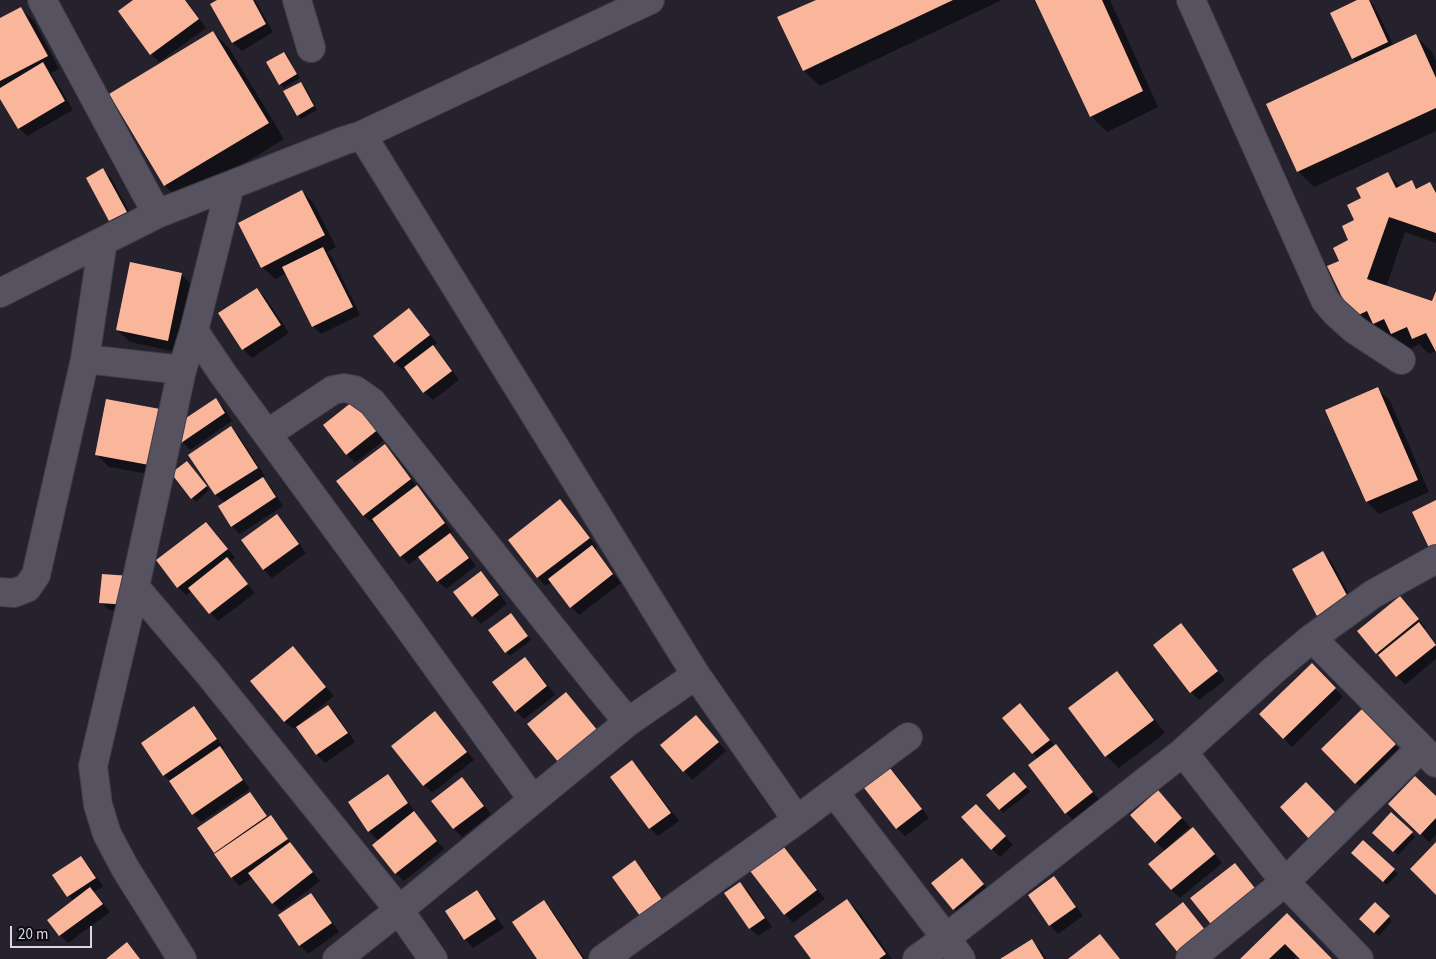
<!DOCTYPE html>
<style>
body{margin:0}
#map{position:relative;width:1436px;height:959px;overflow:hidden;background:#25212d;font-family:"Source Sans 3",sans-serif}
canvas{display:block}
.scale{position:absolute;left:10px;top:926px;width:82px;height:22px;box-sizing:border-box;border:2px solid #dbd8e1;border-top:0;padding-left:6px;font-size:15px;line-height:18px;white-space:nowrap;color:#dbd8e1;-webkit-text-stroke:4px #0e0c11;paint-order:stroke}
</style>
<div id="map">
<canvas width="1436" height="959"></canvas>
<div class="scale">20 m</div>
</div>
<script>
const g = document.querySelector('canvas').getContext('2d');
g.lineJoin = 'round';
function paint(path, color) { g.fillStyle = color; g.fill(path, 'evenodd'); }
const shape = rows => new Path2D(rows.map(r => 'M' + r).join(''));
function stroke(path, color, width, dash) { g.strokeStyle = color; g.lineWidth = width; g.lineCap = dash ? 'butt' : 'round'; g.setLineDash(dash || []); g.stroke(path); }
const shadow = shape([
 [135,0,186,0,206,28,159,62,151,54],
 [219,0,255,0,273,32,242,51,233,43,211,4],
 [819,0,1002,0,820,86,804,71,779,18],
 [1036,0,1110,0,1158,107,1107,132,1091,116],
 [1360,0,1369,0,1374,5,1394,46,1416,36,1432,52,1436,61,1436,131,1314,187,1298,171,1357,63,1353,59],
 [21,9,34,21,59,69,51,73,73,110,27,136,19,128,2,99,0,100,0,20],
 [213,32,229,48,284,139,181,202,165,186],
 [284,54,288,57,300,78,284,88,280,84],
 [301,83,305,87,317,110,301,119,298,115],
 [103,170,111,178,134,220,118,229,110,221,88,178],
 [1388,174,1401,187,1411,182,1418,189,1430,183,1436,189,1436,243,1405,232,1386,287,1433,303,1436,294,1436,351,1429,354,1419,344,1408,350,1395,337,1390,339,1380,328,1369,333,1353,317,1341,261,1350,241,1362,199],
 [302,191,314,204,336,247,327,252,331,256,360,315,321,334,313,326,287,273,275,279,262,267],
 [182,275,194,287,180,353,130,342,117,330],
 [257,289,265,297,289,333,252,358,243,349,220,314],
 [409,309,417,318,437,343,433,347,441,355,459,380,433,400,424,392,406,367,403,370,394,362],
 [1377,388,1390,401,1429,492,1379,514,1367,502,1327,410],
 [215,399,224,408,232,421,190,450,180,439,173,473,191,466,209,490,196,502,173,474,172,478,109,467,96,454,181,423],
 [357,400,388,437,355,463,347,454,324,425],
 [230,428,239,436,265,476,262,478,271,487,283,506,240,534,232,526,225,503,216,495,190,455],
 [385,446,393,454,418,488,425,495,452,532,450,534,458,543,476,566,446,589,438,581,420,556,409,564,401,556,375,521,372,523,363,515],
 [560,501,568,509,597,547,594,550,621,583,579,615,571,607,552,582,546,586,538,578,510,540],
 [276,515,285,524,306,553,272,578,264,570],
 [206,523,214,531,235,558,229,562,255,593,218,621,192,591,186,595,178,587,158,561],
 [1323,553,1331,561,1356,607,1326,623,1318,615],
 [480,572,489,581,507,604,481,624,473,616],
 [103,575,137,613,109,610,101,602],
 [1400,598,1426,628,1424,629,1436,644,1436,659,1405,685,1359,631],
 [514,618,531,640,510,656,489,630],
 [1181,625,1189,633,1225,680,1199,700,1191,692],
 [293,648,334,696,302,722,303,723,328,706,336,714,355,742,325,763,316,754,297,726,293,729,284,721],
 [524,658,533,666,555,695,524,719,516,711],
 [1312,665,1343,697,1292,747,1261,714],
 [1116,673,1129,685,1165,733,1119,768,1106,756],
 [194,708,202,716,224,748,222,750,228,756,250,789,201,822,193,814,173,784,164,775,142,743],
 [1362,711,1403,753,1364,791,1323,749],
 [1028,713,1055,746,1064,753,1100,801,1074,821,1066,813,1038,759,1033,753],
 [443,721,474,760,432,793,424,785,393,746],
 [704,725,726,751,692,780,684,771],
 [632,762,640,770,679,821,658,836,650,828,612,777],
 [886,765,895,773,929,818,905,836,897,828,863,784],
 [388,776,396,784,415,812,414,813,444,849,404,881,396,873,379,841,369,831],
 [1018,777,1030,792,1003,813,1000,809],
 [461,778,470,786,491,814,462,837,454,829,432,801],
 [250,794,258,802,269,818,271,817,279,825,294,848,320,881,281,911,273,903,253,877,240,886,231,877,215,852],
 [1436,798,1436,835,1429,842,1390,804],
 [1166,800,1190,827,1170,845,1171,846,1201,837,1222,863,1180,898,1171,890,1165,851,1156,842],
 [985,813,1013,845,1000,857,992,849],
 [1391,814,1415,837,1398,855,1374,833],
 [1363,842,1398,874,1387,885,1352,853],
 [780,844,788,852,825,899,793,923,785,914,749,867],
 [81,858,89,866,103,886,94,892,110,912,68,943,60,935,49,920,74,901,68,896],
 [962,859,991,893,962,917,954,909],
 [635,862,643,870,674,916,614,877],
 [1054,878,1062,886,1083,916,1058,934,1050,925,1029,895],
 [739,883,748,891,772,927,758,936,750,928],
 [477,892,485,900,504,928,473,948,465,939,447,911],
 [311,894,319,903,339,932,308,954,300,945],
 [847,900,859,912,892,959,812,959],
 [543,902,552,910,585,959,539,959],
 [1375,904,1392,921,1379,936,1361,919],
 [1287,915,1331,959,1302,959,1298,955,1294,959,1241,959],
 [1032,941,1040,949,1046,959,1003,959]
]);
const building = shape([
 [133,0,185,0,199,19,150,55,118,11],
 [217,0,253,0,266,24,232,43,210,4],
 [816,0,953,0,803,71,777,17],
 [1035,0,1102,0,1143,91,1090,117],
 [1357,0,1369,0,1388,42,1352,59,1330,13],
 [21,7,48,56,0,81,0,18],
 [213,31,269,123,164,186,109,94],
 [1416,34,1436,78,1436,108,1297,172,1266,104],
 [284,52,297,74,279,85,266,62],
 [43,62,65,101,18,129,0,99,0,88],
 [301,82,314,106,297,116,283,91],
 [103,168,127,212,109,221,86,178],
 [1388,172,1396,188,1412,180,1416,189,1430,182,1436,193,1436,233,1389,217,1367,279,1432,301,1436,291,1436,352,1426,333,1412,339,1407,327,1391,334,1384,319,1373,324,1367,311,1352,318,1327,266,1339,261,1333,248,1348,240,1342,226,1354,220,1347,205,1361,198,1356,188],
 [302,190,325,235,261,268,238,223],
 [323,247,353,307,312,327,282,267],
 [130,262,182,273,168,341,116,330],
 [257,288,281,325,242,350,218,313],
 [409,308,430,335,394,363,373,336],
 [433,345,452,371,423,393,404,367],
 [1378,387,1418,480,1366,502,1325,410],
 [216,398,225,413,181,443,171,428],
 [357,398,380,428,346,455,323,425],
 [106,399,171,411,160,467,95,455],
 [231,426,258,468,215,495,188,455],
 [385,444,411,479,363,516,336,481],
 [187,461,207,486,191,499,171,473],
 [263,477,276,497,231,527,218,506],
 [417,485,445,523,400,557,372,519],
 [560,499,590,538,537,578,508,540],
 [1436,500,1436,550,1431,552,1412,512],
 [277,514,299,544,263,570,241,540],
 [206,522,228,549,177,588,156,560],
 [450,533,469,558,437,582,418,557],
 [592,545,613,574,570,608,548,579],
 [1323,551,1349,599,1317,616,1292,569],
 [227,557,248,584,209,614,188,588],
 [481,571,499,595,472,617,453,592],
 [102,574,131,576,129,605,99,603],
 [1400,596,1419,619,1376,654,1357,631],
 [511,613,528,636,505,653,488,630],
 [1419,622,1436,645,1396,677,1378,655],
 [1181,623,1218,671,1190,693,1153,645],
 [293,646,326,687,284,722,250,681],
 [525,657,547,686,515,712,492,682],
 [1312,663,1336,688,1283,739,1259,714],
 [1117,671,1154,720,1105,757,1068,708],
 [566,692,598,731,559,763,527,724],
 [1020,703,1050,740,1032,754,1002,718],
 [328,705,348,733,316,755,296,727],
 [194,706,217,739,163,776,141,743],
 [1362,709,1396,744,1355,784,1321,749],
 [435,711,467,752,423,786,391,746],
 [696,715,719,742,683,772,660,745],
 [1056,744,1093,792,1065,814,1028,765],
 [220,746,243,780,192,815,169,781],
 [632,760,671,813,649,829,610,777],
 [886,763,922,809,896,829,861,784],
 [1014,772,1027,787,999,810,986,795],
 [388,774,408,803,368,832,348,802],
 [1415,776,1436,796,1436,818,1420,835,1388,804],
 [462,777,484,806,453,829,431,801],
 [1306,782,1337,814,1310,840,1280,807],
 [1158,790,1182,818,1155,843,1130,815],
 [250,792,267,816,214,853,197,828],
 [976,804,1006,836,991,850,961,817],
 [414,811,437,841,395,874,372,845],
 [1391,812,1413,832,1393,852,1372,833],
 [271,815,288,839,231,878,214,854],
 [1193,827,1215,854,1171,890,1148,864],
 [1363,840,1395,869,1383,882,1351,853],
 [290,842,313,872,272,904,248,873],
 [780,842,817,890,784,915,747,867],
 [1436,842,1436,895,1410,869],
 [81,856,96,878,67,897,52,875],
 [962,858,984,884,953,910,931,883],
 [635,860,667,907,645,923,612,877],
 [1235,863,1258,892,1214,928,1190,898],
 [1054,876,1076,907,1049,926,1028,895],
 [740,882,765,918,749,929,724,893],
 [90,887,103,904,59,936,47,920],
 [477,890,496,919,464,940,445,911],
 [311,893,332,923,299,946,278,915],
 [847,899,886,954,879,959,811,959,794,936],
 [544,900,583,959,537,959,512,922],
 [1183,902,1213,940,1183,959,1155,924],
 [1375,902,1390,916,1374,933,1359,919],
 [1287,913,1332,959,1300,959,1285,944,1269,959,1240,959],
 [1100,934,1120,959,1068,959],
 [1032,939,1044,959,1000,959],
 [127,942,140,959,106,959]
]);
const minor = shape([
 [42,0,157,214],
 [297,0,311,48],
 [650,0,362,135,696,675,797,820,834,792,946,938,1183,752,1285,882,1359,959],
 [1191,0,1325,300,1335,312,1355,330,1401,360],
 [0,293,157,214,343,141,362,135],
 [194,331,223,374,267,434,390,602,533,800],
 [85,359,103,241],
 [267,434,333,390,344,388,355,390,372,402,599,687,628,722],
 [135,587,209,674,399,910,433,959],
 [0,592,14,593,27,588,36,575,85,359,182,370],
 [1312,638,1373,594,1436,559],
 [1183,752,1275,669,1312,638,1436,763],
 [834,792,908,737],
 [182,959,125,868,107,834,98,805,93,766,135,587,182,370,194,331,230,186],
 [337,959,399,910,628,722,696,675],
 [603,959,797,820],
 [917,959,946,938,961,959],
 [1190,959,1285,882,1421,748]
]);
paint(shadow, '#0007');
paint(building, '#f9b69a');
stroke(minor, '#3f3c46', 30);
stroke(minor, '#575260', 28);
</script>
